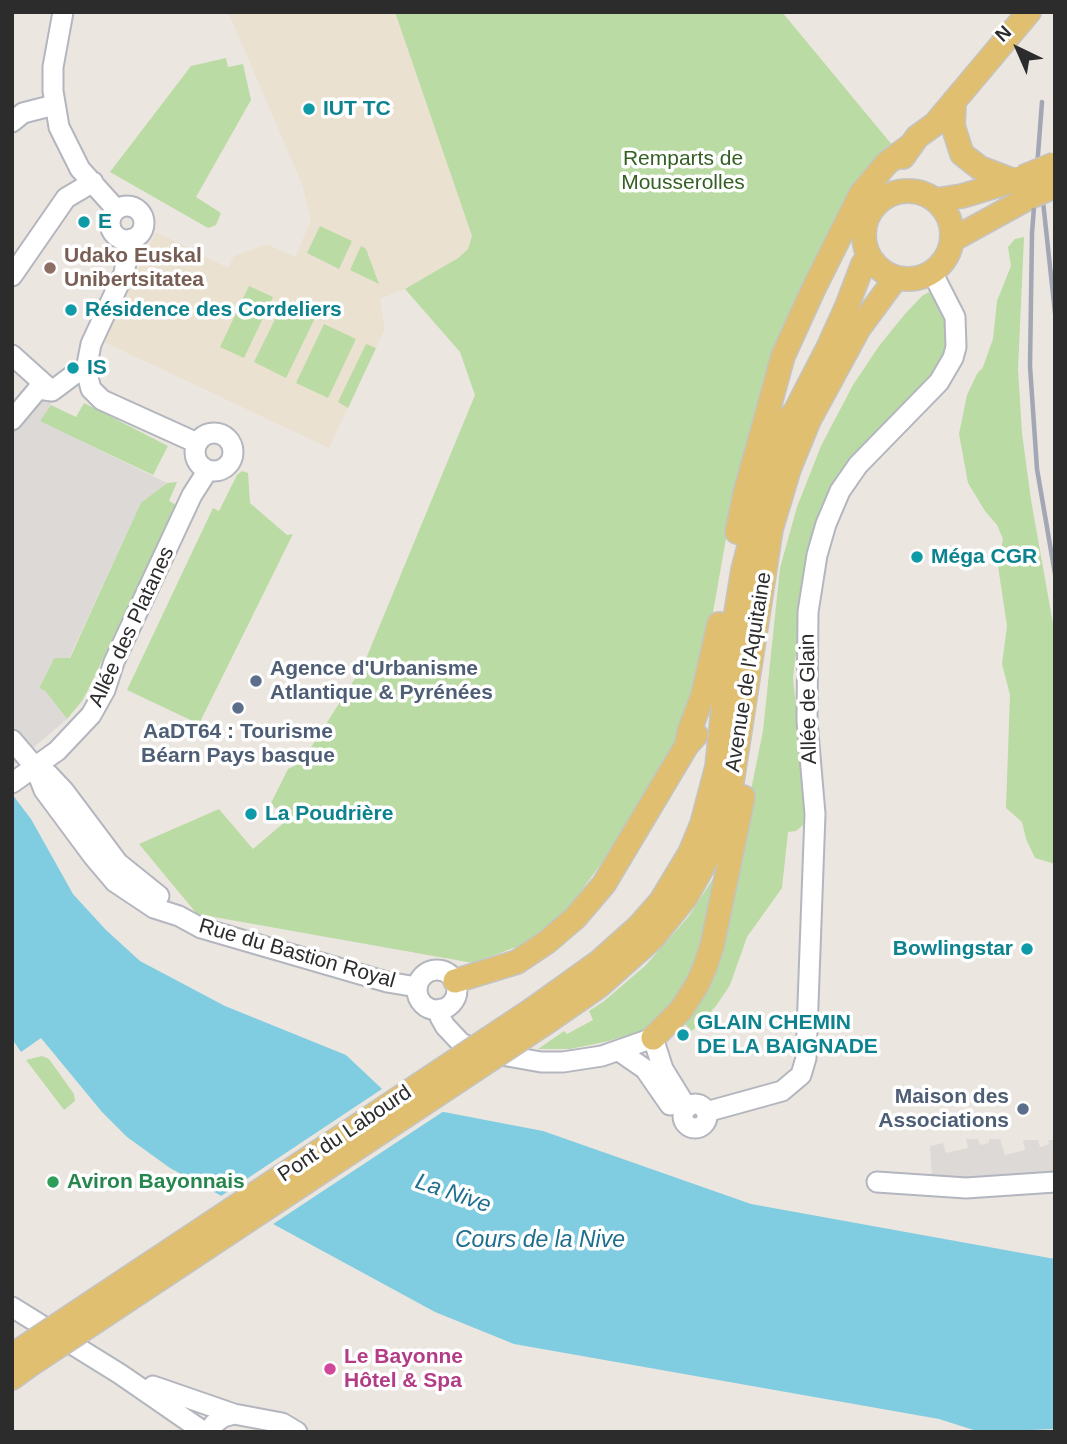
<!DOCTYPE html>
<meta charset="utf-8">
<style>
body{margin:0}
#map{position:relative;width:1067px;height:1444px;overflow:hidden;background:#ece6e0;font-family:Arial,sans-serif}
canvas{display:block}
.frame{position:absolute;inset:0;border:14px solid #2c2c2c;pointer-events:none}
.north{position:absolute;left:983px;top:14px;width:70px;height:70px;-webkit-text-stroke:5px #fff;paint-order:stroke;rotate:316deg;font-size:19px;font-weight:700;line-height:28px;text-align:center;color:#2c2c2c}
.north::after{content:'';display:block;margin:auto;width:24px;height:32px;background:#2c2c2c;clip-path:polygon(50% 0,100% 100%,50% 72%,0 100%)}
</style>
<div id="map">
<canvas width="1067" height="1444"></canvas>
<div class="frame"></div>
<div class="north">N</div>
</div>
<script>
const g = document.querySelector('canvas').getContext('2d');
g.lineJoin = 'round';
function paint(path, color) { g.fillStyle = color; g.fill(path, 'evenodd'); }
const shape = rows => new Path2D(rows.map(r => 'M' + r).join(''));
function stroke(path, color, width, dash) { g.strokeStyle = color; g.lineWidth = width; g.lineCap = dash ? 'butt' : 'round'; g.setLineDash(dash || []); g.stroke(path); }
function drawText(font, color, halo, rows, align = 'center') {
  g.font = font + ' Arial,sans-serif'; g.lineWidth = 7; g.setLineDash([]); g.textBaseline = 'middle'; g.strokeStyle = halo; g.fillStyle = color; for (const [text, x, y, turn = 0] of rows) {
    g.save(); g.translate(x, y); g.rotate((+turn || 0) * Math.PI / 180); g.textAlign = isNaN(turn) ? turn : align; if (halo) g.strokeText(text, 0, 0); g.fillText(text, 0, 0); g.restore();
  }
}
const education = shape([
 [228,12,395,12,472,236,468,249,457,258,405,289,380,299,385,329,329,448,104,342,156,232,228,268,234,256,267,244,295,257,311,220,302,184]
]);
const green = shape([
 [395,12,782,12,893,146,791,314,757,406,755,426,727,533,709,635,687,717,673,748,624,833,564,914,519,946,473,963,197,914,139,844,219,809,253,849,286,821,271,803,288,769,301,763,363,666,475,395,460,352,405,289,458,258,468,249,472,236],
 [226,58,228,67,243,64,251,100,196,197,221,213,216,225,208,228,110,172,191,66],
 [320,226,352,241,339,269,307,253],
 [1024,237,1018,369,1022,433,1031,500,1055,635,1055,864,1035,858,1026,839,1022,822,1006,808,1010,695,1002,664,1007,626,998,566,1003,539,997,525,985,511,968,483,959,434,967,395,977,374,983,367,993,339,997,301,1011,266,1008,247,1015,239],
 [361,246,366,249,379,284,350,270],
 [249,286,273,297,244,358,220,347],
 [929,292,942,310,948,330,944,358,924,384,838,474,820,516,806,573,793,678,808,821,796,831,788,832,782,888,747,937,730,985,716,1006,692,1031,682,1021,723,928,763,731,780,568,797,507,821,446,853,385,879,346,905,314,922,296],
 [283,303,315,318,286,378,254,362],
 [324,324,356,339,328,398,296,383],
 [366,344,376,348,348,408,338,402],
 [84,403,168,446,153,475,39,421,51,405,76,417],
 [242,471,248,473,250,503,287,535,293,534,199,724,127,690,213,508,219,511,237,475],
 [177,482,169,501,176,505,89,688,82,701,67,719,45,691,39,688,54,658,70,658,141,502,167,483],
 [718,871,703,950,672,1007,648,1029,609,1041,570,1049,538,1049,564,1031,567,1034,593,1020,589,1011,603,1002,645,966,689,916],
 [42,1056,49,1059,74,1094,75,1101,64,1110,26,1060]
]);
const plaza = shape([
 [52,391,51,405,40,421,167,483,141,503,69,658,54,658,39,688,45,691,67,719,13,765,12,420],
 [966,1139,978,1139,980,1145,989,1143,989,1139,1000,1139,1005,1155,1025,1150,1023,1140,1038,1140,1040,1147,1049,1144,1048,1140,1055,1140,1055,1193,917,1195,883,1194,889,1179,932,1179,930,1146,943,1143,946,1153,968,1148]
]);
const water = shape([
 [12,794,31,819,73,894,106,930,140,961,225,1006,346,1055,397,1103,543,1131,751,1204,1055,1259,1055,1429,980,1432,939,1419,514,1344,435,1312,170,1168,127,1137,102,1112,41,1038,21,1052,12,1039]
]);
const pier = shape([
 [385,1087,399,1100,447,1109,270,1226,218,1198]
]);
const minor = shape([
 [63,12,53,67,53,91,59,127,80,169,116,209],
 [12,122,23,113,54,105],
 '110 223a17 17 0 1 1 34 0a17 17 0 1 1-34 0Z',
 [131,239,124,273,91,344,86,370,91,389,102,400,197,443],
 [12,276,66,198,93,182],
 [12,355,52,391],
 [12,420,38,389,52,391,76,373,86,370],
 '195 452a19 19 0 1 1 38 0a19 19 0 1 1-38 0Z',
 [12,740,35,767,44,790,93,856,115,882,154,908,179,916,201,928,387,982,417,987],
 [36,768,48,774,64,791,118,863,159,896],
 [12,783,57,751,91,715,105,690,114,662,192,495,208,470],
 '417 990a20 20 0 1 1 40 0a20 20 0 1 1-40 0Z',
 [441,1009,440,1017,445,1026,461,1043,479,1051,541,1062,563,1062,602,1056,653,1038,663,1069,687,1108],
 [619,1051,645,1069,670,1105],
 '683 1116a12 12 0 1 1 24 0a12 12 0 1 1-24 0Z',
 [706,1112,782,1091,801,1075,806,1058,815,814,807,721,808,612,817,555,826,524,840,491,858,465,939,382,953,358,956,347,955,317,932,272],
 [877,1182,966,1188,1055,1182],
 [12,1307,120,1374,204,1432],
 [153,1386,234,1414],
 [208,1432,214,1424,223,1417,234,1414,282,1423,297,1432]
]);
const major = shape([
 [954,101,953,126,962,154,980,168,1014,181],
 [903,157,917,137,935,124,1029,12],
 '864 235a44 44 0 1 1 88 0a44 44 0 1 1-88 0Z',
 [936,200,962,196,1016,180],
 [952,240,1030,197],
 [737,532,745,494,783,356,813,290,861,194,887,163,910,146],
 [687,745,689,732,703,695,719,624],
 [455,981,517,962,547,942,575,918,604,884,687,745,696,735],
 [533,1009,600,961,638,927,661,901,690,853,702,824,717,767,728,662,743,570,772,458,785,421,795,412,828,348,847,306,863,264,869,256],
 [544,1024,599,986,652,939,686,897,700,872,714,843,731,788,771,529,789,469,809,420,859,328,896,278],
 [653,1038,681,1010,697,985,705,967,712,946,743,797],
 [12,1378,27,1367]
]);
const rail = shape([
 [1042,102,1032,233,1030,366,1037,469,1055,574],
 [1042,192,1055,313]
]);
const majorBridge = shape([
 [1023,177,1055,164],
 [1030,197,1055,186],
 [17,1352,533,1009],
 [27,1367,544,1024]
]);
const markers = [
 [309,109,7,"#0f9aa8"],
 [84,222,7,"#0f9aa8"],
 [50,268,7,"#8d6e63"],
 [71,310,7,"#0f9aa8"],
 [73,368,7,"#0f9aa8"],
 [917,557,7,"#0f9aa8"],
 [256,681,7,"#5c6f8a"],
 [238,708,7,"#5c6f8a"],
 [251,814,7,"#0f9aa8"],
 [1027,949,7,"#0f9aa8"],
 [683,1035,7,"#0f9aa8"],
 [1023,1109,7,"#5c6f8a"],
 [53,1182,7,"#2e9e5b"],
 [330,1369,7,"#d1479c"]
];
const cultureNames = [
 ["IUT TC",323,109],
 ["E",98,222],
 ["Résidence des Cordeliers",85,310],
 ["IS",87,368],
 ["Méga CGR",931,557],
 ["La Poudrière",265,814],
 ["Bowlingstar",1013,949,"right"],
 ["GLAIN CHEMIN",697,1023],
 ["DE LA BAIGNADE",697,1047]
];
const parkNames = [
 ["Remparts de",683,159],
 ["Mousserolles",683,183]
];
const educationNames = [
 ["Udako Euskal",64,256],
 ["Unibertsitatea",64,280]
];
const streetNames = [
 ["Allée des Platanes",132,627,-65],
 ["Avenue de l'Aquitaine",749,672,-81],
 ["Allée de Glain",809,699,-91],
 ["Rue du Bastion Royal",297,954,16],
 ["Pont du Labourd",345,1134,-34]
];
const serviceNames = [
 ["Agence d'Urbanisme",270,669],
 ["Atlantique & Pyrénées",270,693],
 ["AaDT64 : Tourisme",238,732,"center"],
 ["Béarn Pays basque",238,756,"center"],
 ["Maison des",1009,1097,"right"],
 ["Associations",1009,1121,"right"]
];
const leisureNames = [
 ["Aviron Bayonnais",67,1182]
];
const hotelNames = [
 ["Le Bayonne",344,1357],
 ["Hôtel & Spa",344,1381]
];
const waterNames = [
 ["La Nive",453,1194,19],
 ["Cours de la Nive",540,1241]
];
paint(education, '#ebe1d1');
paint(green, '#badba3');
paint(plaza, '#dcd9d6');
paint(water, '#80cde1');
paint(pier, '#ece6e0');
stroke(minor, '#b3b6be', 23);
stroke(major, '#c4c4c4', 26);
stroke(minor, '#fff', 19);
stroke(major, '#e1bf70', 23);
stroke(rail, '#a3a6b4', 4.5);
stroke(majorBridge, '#c4c4c4', 26, []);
stroke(majorBridge, '#e1bf70', 23);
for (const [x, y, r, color] of markers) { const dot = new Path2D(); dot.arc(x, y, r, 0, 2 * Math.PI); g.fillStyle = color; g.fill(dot); stroke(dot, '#fff', 2.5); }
drawText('bold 21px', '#0d838f', '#fff', cultureNames, 'left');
drawText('21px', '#346123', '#fff', parkNames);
drawText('bold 21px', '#785e54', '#fff', educationNames, 'left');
drawText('21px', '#2c2c2c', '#fff', streetNames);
drawText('bold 21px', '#4e5e75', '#fff', serviceNames, 'left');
drawText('bold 21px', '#27864d', '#fff', leisureNames, 'left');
drawText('bold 21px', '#b23c85', '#fff', hotelNames, 'left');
drawText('italic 23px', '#1e6e8e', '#fff', waterNames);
</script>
